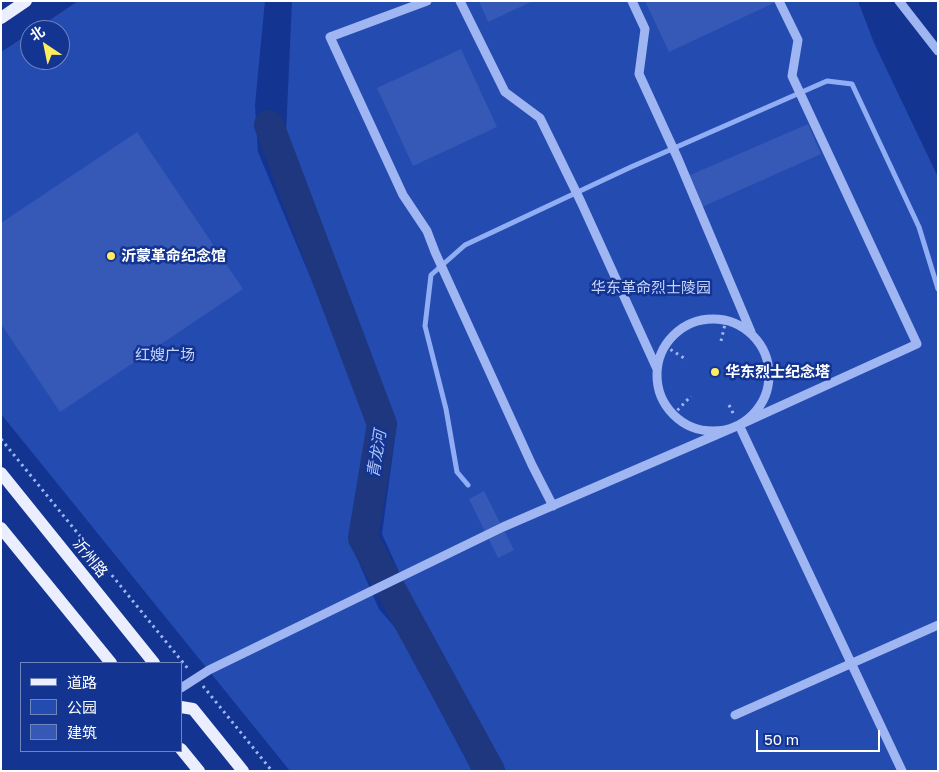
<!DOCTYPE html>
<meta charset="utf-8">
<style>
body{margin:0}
#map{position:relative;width:939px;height:772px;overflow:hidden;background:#133491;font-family:"Golos Text","Noto Sans SC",sans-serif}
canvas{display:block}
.frame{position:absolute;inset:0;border:2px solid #fff;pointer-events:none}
.legend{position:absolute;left:20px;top:662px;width:162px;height:90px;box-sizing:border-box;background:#133491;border:1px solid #7185bd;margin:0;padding:6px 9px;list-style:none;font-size:15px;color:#fff}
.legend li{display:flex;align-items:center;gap:10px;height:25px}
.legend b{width:25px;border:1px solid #7185bd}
.north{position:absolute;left:20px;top:20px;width:50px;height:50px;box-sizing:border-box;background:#133491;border:1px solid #7185bd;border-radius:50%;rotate:326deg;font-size:14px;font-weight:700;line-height:20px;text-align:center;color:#fff}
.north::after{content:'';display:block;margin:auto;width:18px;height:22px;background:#ffed60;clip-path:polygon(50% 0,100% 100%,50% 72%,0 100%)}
.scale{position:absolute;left:756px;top:730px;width:124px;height:22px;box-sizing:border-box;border:2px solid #fff;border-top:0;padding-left:6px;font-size:15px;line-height:18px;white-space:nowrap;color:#fff;-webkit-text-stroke:4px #133491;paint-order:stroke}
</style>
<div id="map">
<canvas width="939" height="772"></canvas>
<div class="frame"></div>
<ul class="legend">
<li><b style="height:6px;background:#eaeeff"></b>道路</li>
<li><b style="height:14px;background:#244bb0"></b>公园</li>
<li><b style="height:14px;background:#3659b8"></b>建筑</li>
</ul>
<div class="north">北</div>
<div class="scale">50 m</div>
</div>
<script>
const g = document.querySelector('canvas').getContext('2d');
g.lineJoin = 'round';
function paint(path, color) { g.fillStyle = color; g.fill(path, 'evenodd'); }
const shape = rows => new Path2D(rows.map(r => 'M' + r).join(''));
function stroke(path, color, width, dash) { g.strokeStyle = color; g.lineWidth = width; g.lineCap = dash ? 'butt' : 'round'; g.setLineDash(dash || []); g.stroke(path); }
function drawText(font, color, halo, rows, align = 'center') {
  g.font = font + ' "Golos Text","Noto Sans SC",sans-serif'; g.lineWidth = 5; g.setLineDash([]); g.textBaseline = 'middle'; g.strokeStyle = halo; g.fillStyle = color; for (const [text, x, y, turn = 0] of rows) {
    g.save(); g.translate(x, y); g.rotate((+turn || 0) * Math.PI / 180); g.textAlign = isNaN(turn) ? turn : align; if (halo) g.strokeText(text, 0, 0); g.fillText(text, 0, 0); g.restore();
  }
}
const green = shape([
 [78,1,265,1,255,105,258,152,372,425,349,540,379,609,398,631,472,771,290,771,1,414,1,52,30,33,30,60,60,60,60,30,35,30],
 [292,1,858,1,874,43,938,177,938,771,506,771,409,594,382,534,397,423,286,133]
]);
const stream = shape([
 [468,485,457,472,446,409,425,326,431,275,465,245,631,167,827,81,852,84,919,227,938,289]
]);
const river = shape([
 [269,125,382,424,363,538,490,771]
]);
const building = shape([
 [479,1,533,1,488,22],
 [645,1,778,1,669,52],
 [461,49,497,127,413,166,377,88],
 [808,124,821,154,702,207,688,176],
 [137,132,243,289,60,412,1,324,1,223],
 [484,491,514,550,498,558,469,499]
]);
const path = shape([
 [721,341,726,320],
 [665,346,687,360],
 [748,370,769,365],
 [729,405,734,415],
 [673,415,691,396],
 [1,439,189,670],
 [203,686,272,771]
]);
const minor = shape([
 [427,1,330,37,403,195,427,231,435,252,532,465,553,506],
 [460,1,505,92,540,118,581,202,657,369],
 [632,1,645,29,639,74,678,159,751,332],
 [899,1,938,51],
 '657 375a56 56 0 1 1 112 0a56 56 0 1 1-112 0Z',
 [739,425,902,771],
 [181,688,209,670,503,527,739,425,917,344,792,76,798,40,779,1],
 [735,715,938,625]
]);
const major = shape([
 [1,18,26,1],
 [1,473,154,663],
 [1,528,111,663],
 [181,707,193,709,243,771],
 [181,749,199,771]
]);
const markers = [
 [111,256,5,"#ffed60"],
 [715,372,5,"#ffed60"]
];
const poiNames = [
 ["沂蒙革命纪念馆",121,256],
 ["华东烈士纪念塔",725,372]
];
const parkNames = [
 ["华东革命烈士陵园",651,288],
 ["红嫂广场",165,355]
];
const streetNames = [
 ["沂州路",90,558,51]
];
const waterNames = [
 ["青龙河",377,454,-81]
];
paint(green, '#244bb0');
stroke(stream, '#91aef5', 5);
stroke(river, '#1e377e', 30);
paint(building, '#3659b8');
stroke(path, '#9fb6f2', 3, [2.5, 4]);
stroke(minor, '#9fb6f2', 9);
stroke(major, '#eaeeff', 12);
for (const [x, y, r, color] of markers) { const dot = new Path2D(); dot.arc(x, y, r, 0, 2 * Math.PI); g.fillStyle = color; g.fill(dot); stroke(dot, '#133491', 2); }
drawText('bold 15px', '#fff', '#133491', poiNames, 'left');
drawText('15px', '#c6d5fd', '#133491', parkNames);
drawText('15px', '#fff', '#133491', streetNames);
drawText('italic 16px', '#abc1f9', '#133491', waterNames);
</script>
